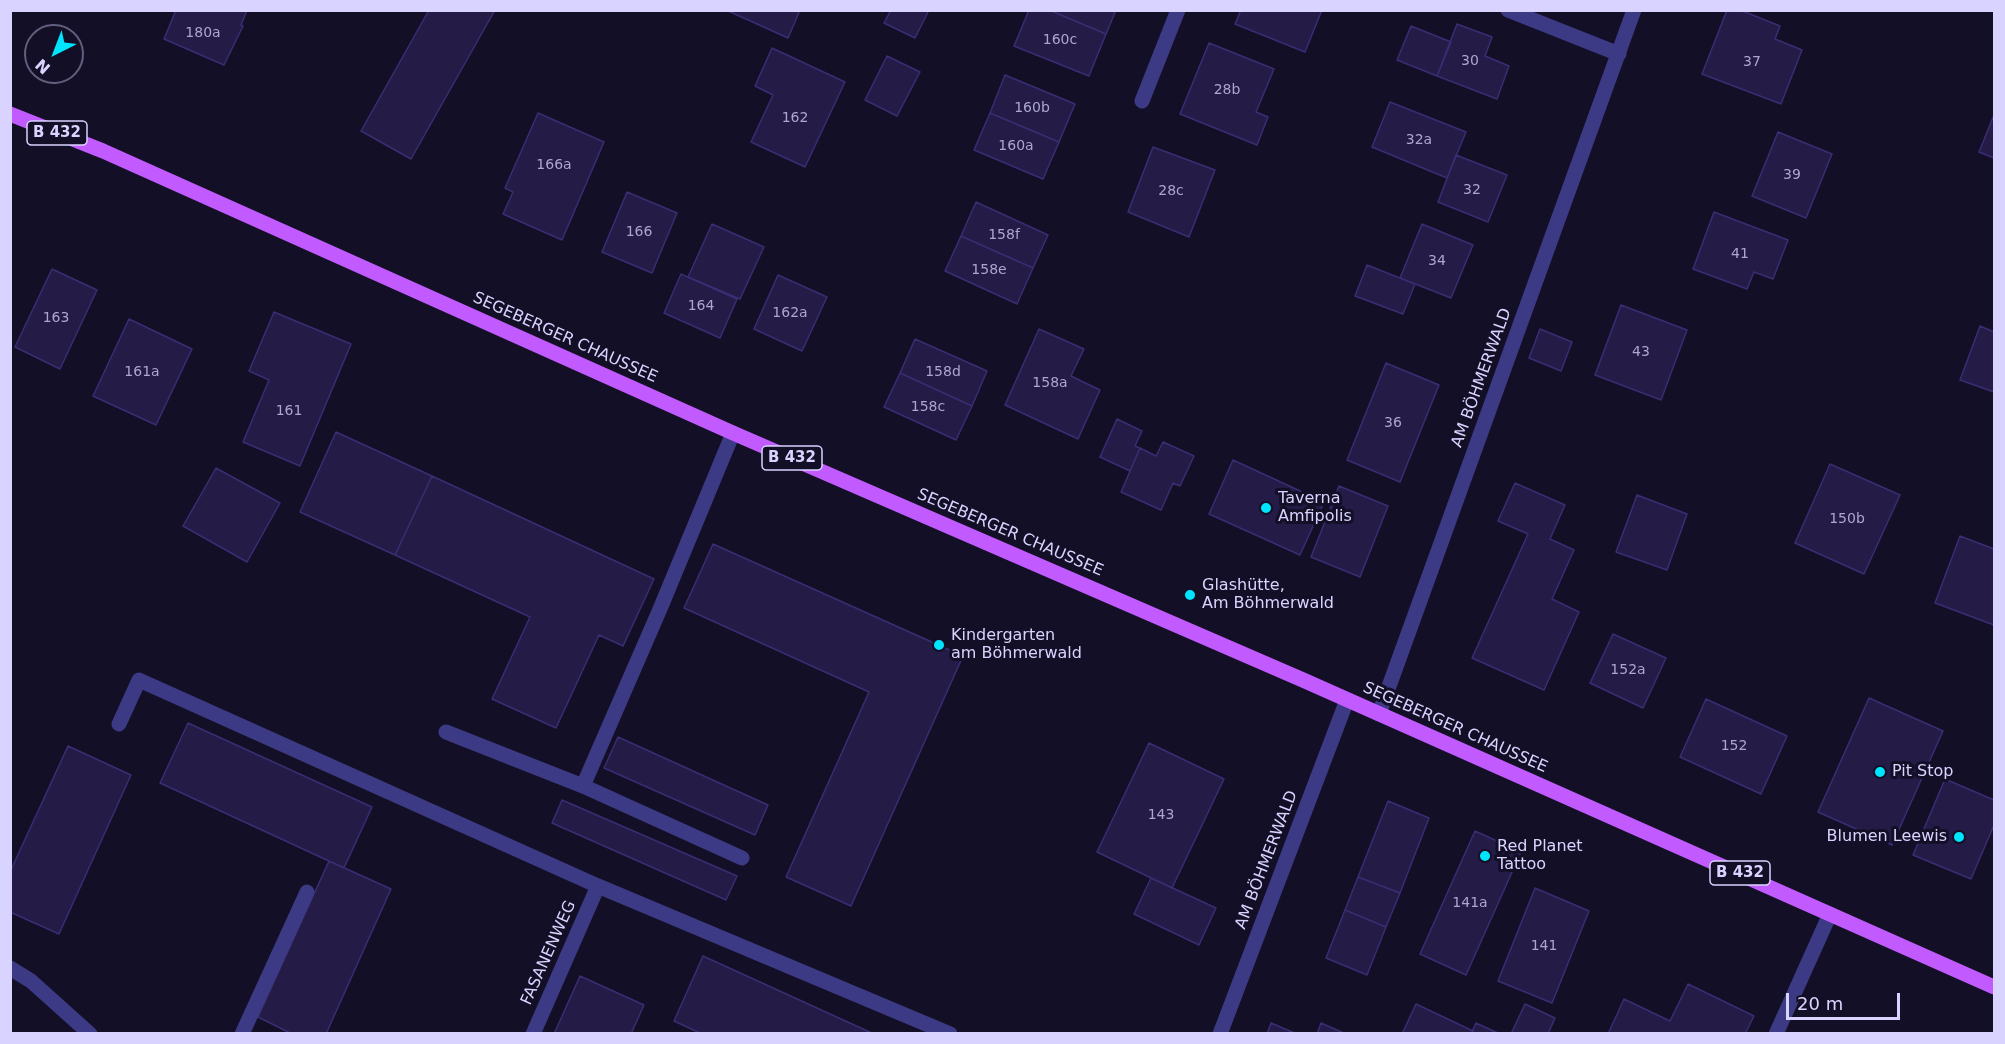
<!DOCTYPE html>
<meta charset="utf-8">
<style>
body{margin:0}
#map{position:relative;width:2005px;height:1044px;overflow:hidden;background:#130f26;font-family:"DejaVu Sans",sans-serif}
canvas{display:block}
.frame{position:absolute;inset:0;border:12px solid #d9d4ff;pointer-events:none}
.north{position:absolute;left:24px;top:24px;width:60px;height:60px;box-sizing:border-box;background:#130f26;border:2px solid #625e7d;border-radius:50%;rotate:222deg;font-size:16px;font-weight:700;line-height:24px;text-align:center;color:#d9d4ff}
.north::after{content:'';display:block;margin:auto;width:21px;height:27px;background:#00e5ff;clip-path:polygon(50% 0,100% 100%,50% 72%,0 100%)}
.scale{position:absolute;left:1786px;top:993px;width:114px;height:27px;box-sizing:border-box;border:3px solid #d9d4ff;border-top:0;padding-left:8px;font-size:18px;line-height:21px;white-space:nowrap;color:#d9d4ff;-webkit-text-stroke:4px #130f26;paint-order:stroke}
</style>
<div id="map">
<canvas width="2005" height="1044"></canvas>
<div class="frame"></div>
<div class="north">N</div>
<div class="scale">20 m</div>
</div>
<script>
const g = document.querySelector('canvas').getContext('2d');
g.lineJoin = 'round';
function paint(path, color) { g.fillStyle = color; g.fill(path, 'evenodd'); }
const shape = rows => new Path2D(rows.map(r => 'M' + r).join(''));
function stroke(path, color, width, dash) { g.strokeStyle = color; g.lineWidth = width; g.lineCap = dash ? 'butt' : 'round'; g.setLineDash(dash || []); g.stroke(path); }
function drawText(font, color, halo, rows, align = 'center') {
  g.font = font + ' "DejaVu Sans",sans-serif'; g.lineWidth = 6; g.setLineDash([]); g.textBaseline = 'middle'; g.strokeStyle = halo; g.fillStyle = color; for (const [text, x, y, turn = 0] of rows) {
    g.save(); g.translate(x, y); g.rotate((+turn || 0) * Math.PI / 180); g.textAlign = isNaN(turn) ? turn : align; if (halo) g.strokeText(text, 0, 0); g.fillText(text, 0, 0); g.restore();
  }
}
const building = shape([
 [176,10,247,10,241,25,243,26,224,65,164,39,176,10],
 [429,10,495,10,411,159,361,131,429,10],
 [726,10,800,10,788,38,726,10],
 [891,10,929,10,915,38,884,23,891,10],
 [1029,10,1049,10,1106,34,1089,76,1014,46,1029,10],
 [1049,10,1116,10,1106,34,1049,10],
 [1241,10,1322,10,1305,52,1235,24,1241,10],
 [1727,10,1740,10,1780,26,1775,39,1802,50,1781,104,1702,74,1727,10],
 [1457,24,1492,37,1485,56,1509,66,1497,99,1437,76,1457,24],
 [1411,26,1451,42,1437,76,1397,60,1411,26],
 [1209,43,1274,69,1256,112,1268,117,1257,145,1180,114,1209,43],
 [772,48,845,82,805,167,751,142,773,95,755,86,772,48],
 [887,56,920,72,897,116,865,100,887,56],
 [1005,75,1075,104,1059,142,990,113,1005,75],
 [1390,102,1466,132,1447,178,1372,147,1390,102],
 [538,113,604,142,562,240,503,214,513,192,505,188,538,113],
 [990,113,1059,142,1043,179,974,150,990,113],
 [1994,115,1994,158,1979,152,1994,115],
 [1778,132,1832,154,1806,218,1752,196,1778,132],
 [1153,147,1215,170,1189,237,1128,212,1153,147],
 [1456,155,1507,175,1488,222,1438,202,1456,155],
 [627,192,677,213,652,273,602,252,627,192],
 [976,202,1048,235,1033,268,961,236,976,202],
 [1714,212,1788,240,1773,279,1754,272,1747,289,1693,269,1714,212],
 [712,224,764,247,740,299,688,277,712,224],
 [1422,224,1473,245,1451,298,1400,278,1422,224],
 [961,236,1033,268,1017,304,945,271,961,236],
 [1367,265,1415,284,1403,314,1355,296,1367,265],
 [52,269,97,290,60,369,15,347,52,269],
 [681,274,737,299,720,338,664,313,681,274],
 [778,275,827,297,802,351,754,329,778,275],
 [1621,305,1687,330,1661,400,1595,375,1621,305],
 [274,312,351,344,300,466,243,442,269,380,249,371,274,312],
 [129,319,192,349,156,425,93,396,129,319],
 [1980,326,1994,332,1994,392,1960,380,1980,326],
 [1039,329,1084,349,1071,376,1100,390,1078,439,1005,405,1039,329],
 [1540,329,1572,342,1561,371,1529,358,1540,329],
 [915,339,987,371,972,406,900,373,915,339],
 [1386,363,1439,385,1400,482,1347,460,1386,363],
 [900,373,972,406,956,440,884,407,900,373],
 [1117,419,1142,431,1135,446,1140,448,1130,471,1100,457,1117,419],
 [336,432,432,476,395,555,300,512,336,432],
 [1163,442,1194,456,1180,486,1173,483,1161,510,1121,492,1140,448,1156,456,1163,442],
 [1233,460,1324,502,1300,555,1209,514,1233,460],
 [1830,464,1900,495,1864,574,1795,543,1830,464],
 [216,468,280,503,247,562,183,526,216,468],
 [432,476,654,579,623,646,599,635,556,728,492,699,530,617,395,555,432,476],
 [1515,483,1565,505,1550,539,1574,550,1552,599,1579,612,1544,690,1472,658,1528,534,1498,521,1515,483],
 [1339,486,1388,506,1360,577,1311,557,1339,486],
 [1637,495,1687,514,1667,570,1616,552,1637,495],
 [1960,536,1994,549,1994,625,1935,603,1960,536],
 [713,544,963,656,851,906,786,877,869,692,684,608,713,544],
 [1613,634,1666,658,1643,708,1590,683,1613,634],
 [1869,698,1943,731,1892,845,1818,812,1869,698],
 [1706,699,1787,736,1761,794,1680,757,1706,699],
 [188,723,372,807,344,868,160,783,188,723],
 [618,737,768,805,755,835,604,768,618,737],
 [1149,743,1224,779,1172,888,1097,852,1149,743],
 [68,746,131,775,59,934,10,912,10,872,68,746],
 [1945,779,1994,800,1994,825,1971,879,1913,855,1945,779],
 [562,800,737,876,726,900,552,823,562,800],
 [1388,801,1429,818,1400,893,1358,877,1388,801],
 [1475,831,1521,852,1466,975,1420,954,1475,831],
 [329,861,391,889,326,1034,292,1034,258,1017,329,861],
 [1358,877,1400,893,1386,927,1345,910,1358,877],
 [1151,878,1216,908,1199,945,1134,914,1151,878],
 [1535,888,1589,911,1552,1003,1498,981,1535,888],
 [1345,910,1386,927,1367,975,1326,958,1345,910],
 [703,956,738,972,874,1034,702,1034,674,1021,703,956],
 [580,976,644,1005,631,1034,554,1034,580,976],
 [1688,984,1754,1016,1745,1034,1608,1034,1624,999,1670,1021,1688,984],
 [1416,1004,1473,1031,1471,1034,1402,1034,1416,1004],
 [1525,1004,1555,1018,1548,1034,1511,1034,1525,1004],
 [1271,1023,1297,1034,1267,1034,1271,1023],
 [1321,1023,1346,1034,1317,1034,1321,1023],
 [1476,1023,1500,1034,1471,1034,1476,1023]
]);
const minor = shape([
 [1508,10,1619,54],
 [1142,101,1178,10],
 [733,433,660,609,583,786,742,858],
 [1379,714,1634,10],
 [119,724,139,680,598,886,950,1034],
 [446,732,583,786],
 [10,968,31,981,90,1034],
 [242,1034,307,892],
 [533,1034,598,886],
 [1220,1034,1347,700],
 [1776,1034,1830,914]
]);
const major = shape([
 [10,114,103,151,733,433,1303,680,1994,987]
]);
const markers = [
 [1266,508,6,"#00e5ff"],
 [1190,595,6,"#00e5ff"],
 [939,645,6,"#00e5ff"],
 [1880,772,6,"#00e5ff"],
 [1959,837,6,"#00e5ff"],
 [1485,856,6,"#00e5ff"]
];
const numberNames = [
 ["180a",203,33],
 ["160c",1060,40],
 ["30",1470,61],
 ["37",1752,62],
 ["28b",1227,90],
 ["160b",1032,108],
 ["162",795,118],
 ["32a",1419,140],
 ["160a",1016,146],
 ["166a",554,165],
 ["39",1792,175],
 ["32",1472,190],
 ["28c",1171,191],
 ["166",639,232],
 ["158f",1004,235],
 ["41",1740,254],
 ["34",1437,261],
 ["158e",989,270],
 ["164",701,306],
 ["162a",790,313],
 ["163",56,318],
 ["43",1641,352],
 ["161a",142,372],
 ["158d",943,372],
 ["158a",1050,383],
 ["158c",928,407],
 ["161",289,411],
 ["36",1393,423],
 ["150b",1847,519],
 ["152a",1628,670],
 ["152",1734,746],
 ["143",1161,815],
 ["141a",1470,903],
 ["141",1544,946]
];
const shields = [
 [57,133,60],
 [792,458,60],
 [1740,873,60]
];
const shieldNames = [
 ["B 432",57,133],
 ["B 432",792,458],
 ["B 432",1740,873]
];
const streetNames = [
 ["SEGEBERGER CHAUSSEE",565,338,24],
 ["AM BÖHMERWALD",1482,378,-70],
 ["SEGEBERGER CHAUSSEE",1010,533,23],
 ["SEGEBERGER CHAUSSEE",1455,728,24],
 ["AM BÖHMERWALD",1267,860,-69],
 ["FASANENWEG",549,953,-66]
];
const poiNames = [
 ["Taverna",1278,499],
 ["Amfipolis",1278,517],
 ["Glashütte,",1202,586],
 ["Am Böhmerwald",1202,604],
 ["Kindergarten",951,636],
 ["am Böhmerwald",951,654],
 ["Pit Stop",1892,772],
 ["Blumen Leewis",1947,837,"right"],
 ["Red Planet",1497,847],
 ["Tattoo",1497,865]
];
paint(building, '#241b47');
stroke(building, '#3b2d73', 1.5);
stroke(minor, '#3d3a85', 15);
stroke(major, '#c25bff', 15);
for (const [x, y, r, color] of markers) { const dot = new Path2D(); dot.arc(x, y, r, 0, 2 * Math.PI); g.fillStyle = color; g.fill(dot); stroke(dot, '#130f26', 2); }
drawText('14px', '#aca6d1', null, numberNames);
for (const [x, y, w] of shields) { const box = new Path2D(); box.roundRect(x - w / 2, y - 12, w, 24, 4.5); g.fillStyle = '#130f26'; g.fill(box); stroke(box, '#d9d4ff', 1.5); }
drawText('bold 15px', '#d9d4ff', null, shieldNames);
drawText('16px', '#d9d4ff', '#130f26', streetNames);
drawText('16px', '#d9d4ff', '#130f26', poiNames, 'left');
</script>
